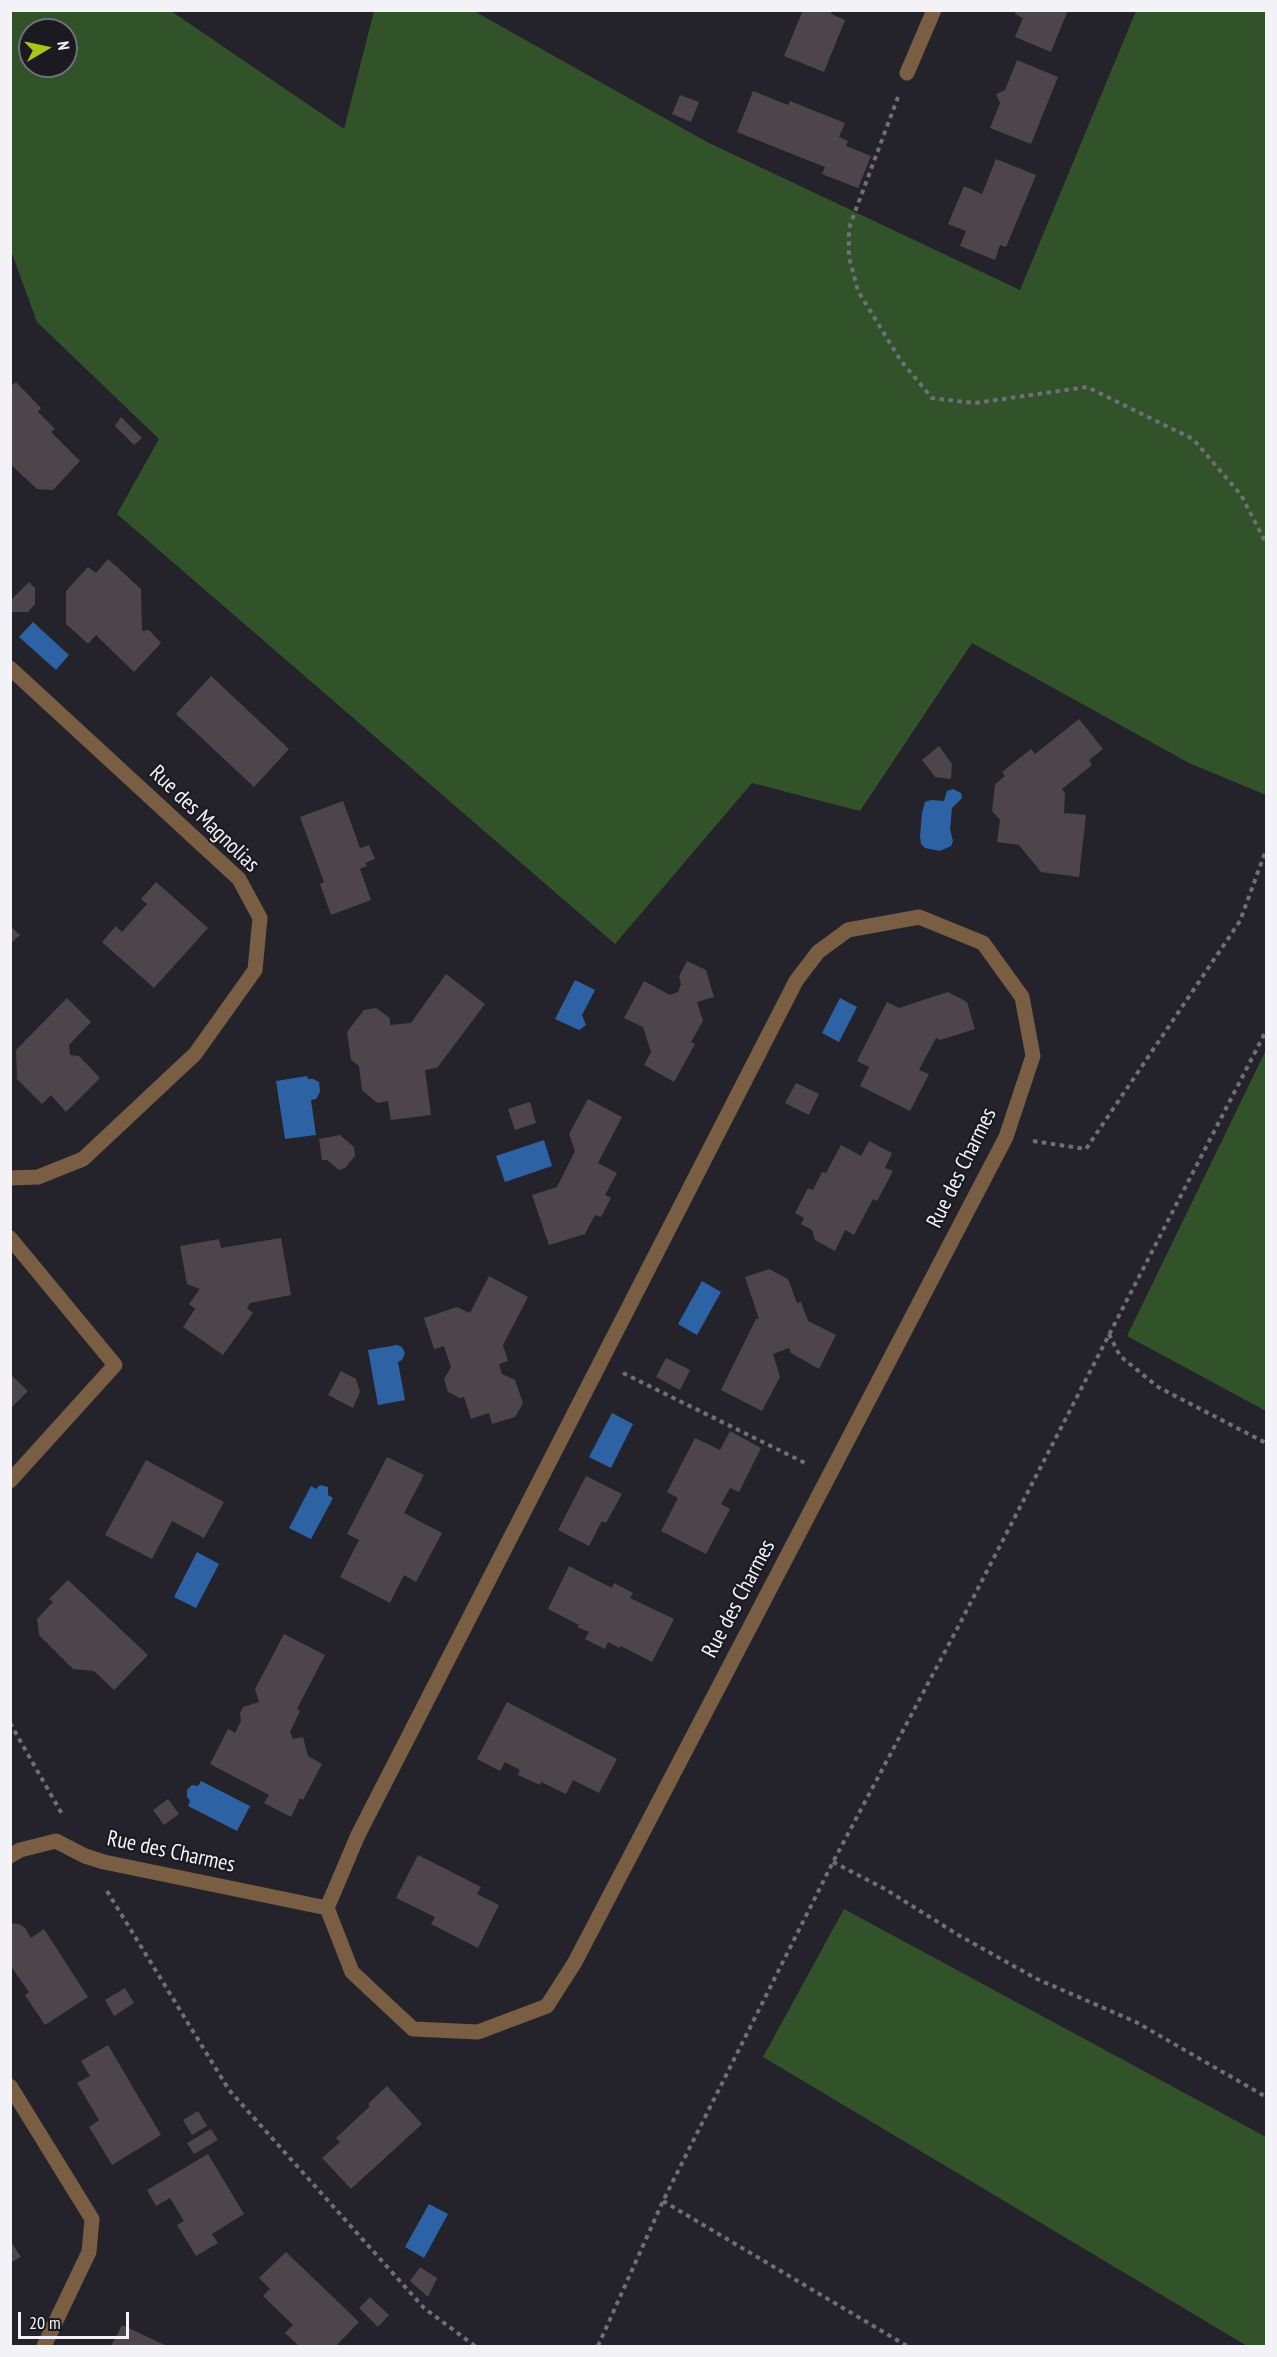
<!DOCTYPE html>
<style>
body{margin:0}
#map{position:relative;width:1277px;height:2357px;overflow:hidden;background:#24232b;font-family:"PT Sans Narrow",sans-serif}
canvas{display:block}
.frame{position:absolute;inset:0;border:12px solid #f2f2f7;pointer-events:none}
.north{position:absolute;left:18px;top:18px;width:60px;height:60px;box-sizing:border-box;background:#1b1a21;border:2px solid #717077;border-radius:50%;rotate:81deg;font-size:16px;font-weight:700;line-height:24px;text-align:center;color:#f2f2f7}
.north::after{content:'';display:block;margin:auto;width:21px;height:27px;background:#aac718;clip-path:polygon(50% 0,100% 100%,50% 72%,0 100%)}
.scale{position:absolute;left:18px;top:2312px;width:111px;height:27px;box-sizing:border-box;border:3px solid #f2f2f7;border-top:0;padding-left:8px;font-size:18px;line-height:21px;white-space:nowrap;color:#f2f2f7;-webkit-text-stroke:4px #1b1a21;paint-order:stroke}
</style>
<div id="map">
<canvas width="1277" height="2357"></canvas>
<div class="frame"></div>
<div class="north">N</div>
<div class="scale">20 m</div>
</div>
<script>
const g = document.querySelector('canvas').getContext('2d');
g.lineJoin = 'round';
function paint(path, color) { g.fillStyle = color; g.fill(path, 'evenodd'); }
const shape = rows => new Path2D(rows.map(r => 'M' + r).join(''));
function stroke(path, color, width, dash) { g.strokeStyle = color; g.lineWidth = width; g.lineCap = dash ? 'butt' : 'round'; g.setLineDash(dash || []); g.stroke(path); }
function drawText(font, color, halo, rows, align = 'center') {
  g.font = font + ' "PT Sans Narrow",sans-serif'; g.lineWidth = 4.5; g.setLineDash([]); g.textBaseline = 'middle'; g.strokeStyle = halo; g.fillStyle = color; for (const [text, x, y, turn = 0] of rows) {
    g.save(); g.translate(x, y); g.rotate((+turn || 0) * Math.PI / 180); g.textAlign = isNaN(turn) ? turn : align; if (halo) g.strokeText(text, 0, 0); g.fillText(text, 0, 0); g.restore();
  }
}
const green = shape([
 [11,10,171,11,344,129,374,11,474,11,707,142,1020,290,1136,11,1266,11,1266,795,1189,763,972,643,860,811,752,783,615,944,117,514,159,439,37,322,11,251],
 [30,30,66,30,66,66,30,66],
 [1266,1050,1266,1411,1127,1336],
 [844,1909,1266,2137,1266,2346,1247,2346,763,2057]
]);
const water = shape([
 [33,622,69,655,56,670,19,637],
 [953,789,961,793,962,798,952,808,950,829,953,841,951,846,940,851,925,848,921,844,920,836,922,813,925,802,931,800,944,801,947,791],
 [575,980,595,990,582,1015,586,1025,579,1030,555,1019],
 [840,998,857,1007,839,1042,822,1033],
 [307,1076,308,1079,313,1079,319,1082,320,1092,316,1099,311,1100,316,1135,285,1139,276,1081],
 [544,1140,552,1166,505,1182,496,1156],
 [702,1281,721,1292,697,1335,678,1324],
 [397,1345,402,1347,405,1353,402,1360,398,1362,405,1400,378,1405,368,1350],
 [612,1413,633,1424,611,1468,589,1457],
 [320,1485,328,1487,328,1495,333,1498,311,1539,289,1528,311,1486,316,1489],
 [197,1552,219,1564,196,1608,174,1597],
 [201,1781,250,1806,237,1831,188,1806,190,1801,187,1797,187,1790,192,1785,198,1786],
 [429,2204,448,2214,424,2258,405,2247]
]);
const building = shape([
 [803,10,832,10,831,14,845,20,824,72,784,56],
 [1016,10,1068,10,1051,52,1015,37,1023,18,1015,14],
 [1017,60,1058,77,1031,144,990,128,1000,103,996,94,1005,90],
 [753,91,788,105,790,101,845,123,839,137,848,141,846,146,871,156,858,188,822,174,825,167,737,132],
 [680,95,699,102,691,122,672,114],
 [996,159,1036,175,1006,247,1000,245,995,260,960,246,966,231,948,224,964,186,982,194],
 [16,382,41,408,38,412,55,429,51,432,80,461,53,490,37,489,10,464,10,387],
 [121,417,142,438,134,445,115,426],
 [108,559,141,589,142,631,149,630,161,643,134,672,96,635,88,644,66,624,66,591,88,567,96,573],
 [29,582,35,588,35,604,28,612,12,612,10,601],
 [211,676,289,749,254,787,176,714],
 [1079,719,1103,749,1089,760,1092,765,1062,789,1065,793,1064,813,1086,815,1079,877,1041,872,1019,845,997,842,1000,820,992,811,995,784,1005,776,1002,772,1031,749,1035,754],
 [939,746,952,764,951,779,935,777,922,760],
 [343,801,360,848,369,845,375,859,365,863,367,866,360,869,371,900,331,915,320,884,324,882,300,817],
 [156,882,208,928,154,988,102,942,116,926,122,932,147,904,141,899],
 [10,926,20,935,10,944],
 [687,961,706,970,714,997,697,1002,703,1021,691,1042,695,1044,674,1082,644,1065,651,1052,643,1027,624,1018,644,981,670,995,678,992,681,984,679,976],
 [446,974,485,1004,437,1068,425,1070,431,1115,391,1120,388,1101,377,1103,362,1090,359,1066,351,1060,347,1032,364,1010,376,1008,390,1018,390,1025,411,1023],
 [948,992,967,1002,975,1029,940,1040,936,1038,919,1070,929,1074,910,1111,860,1086,869,1067,857,1061,887,1002,899,1008],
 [67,998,91,1022,69,1045,70,1055,79,1056,100,1078,66,1112,51,1095,42,1104,17,1079,16,1050],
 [796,1083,819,1094,809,1115,785,1103],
 [588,1099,622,1117,598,1163,617,1173,605,1195,611,1198,601,1217,595,1215,585,1234,549,1245,532,1195,557,1187,575,1151,569,1134],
 [530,1102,536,1123,515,1130,508,1109],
 [340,1135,354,1147,355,1156,345,1168,339,1170,327,1160,322,1160,319,1139],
 [869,1141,892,1153,885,1168,893,1171,877,1201,873,1199,854,1235,845,1230,835,1251,815,1240,812,1230,801,1224,804,1218,795,1213,808,1188,813,1190,822,1172,826,1173,841,1145,861,1156],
 [281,1238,291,1295,250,1303,247,1308,253,1313,223,1355,183,1327,195,1309,189,1304,200,1289,187,1284,180,1246,219,1239,221,1248],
 [769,1269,788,1279,797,1303,801,1302,808,1321,836,1335,819,1369,791,1353,789,1348,773,1354,780,1377,762,1411,721,1390,756,1319,759,1319,745,1277],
 [489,1276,528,1297,503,1345,508,1361,499,1364,502,1374,515,1380,523,1403,515,1417,492,1424,489,1413,471,1419,464,1397,460,1398,448,1392,444,1379,451,1367,444,1346,434,1349,424,1318,457,1307,470,1313],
 [666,1358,690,1370,680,1390,656,1377],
 [341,1371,356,1379,360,1392,353,1408,328,1395],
 [10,1374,28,1391,10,1409],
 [730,1431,761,1448,739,1492,730,1488,721,1504,730,1509,706,1554,661,1531,678,1498,667,1492,695,1438,720,1450],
 [387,1457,424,1475,404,1513,442,1533,416,1582,404,1575,390,1603,340,1577,359,1540,347,1534],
 [146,1460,224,1502,204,1538,172,1521,152,1559,105,1535],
 [586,1476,622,1494,606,1523,602,1521,589,1546,558,1530],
 [569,1566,612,1588,614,1583,633,1593,630,1598,674,1619,652,1662,621,1646,619,1648,608,1642,605,1649,585,1639,589,1632,577,1627,579,1625,548,1609],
 [68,1580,148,1655,114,1690,94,1671,73,1669,39,1635,37,1619,53,1602,49,1599],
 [284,1634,325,1655,297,1709,300,1711,290,1732,293,1739,303,1737,308,1756,322,1764,303,1800,300,1798,291,1817,264,1803,269,1795,210,1764,228,1729,235,1733,241,1721,240,1713,243,1707,259,1702,255,1689],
 [507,1702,617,1759,599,1793,573,1780,566,1794,541,1782,540,1785,518,1775,520,1770,505,1762,500,1771,477,1759],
 [168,1799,179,1814,164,1825,153,1810],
 [418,1855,481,1887,477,1894,499,1905,478,1948,431,1924,435,1917,396,1898],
 [10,1923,19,1924,25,1928,31,1938,44,1929,88,1997,45,2025,25,1995,29,1992,10,1965],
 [125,1988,134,2003,114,2016,105,2000],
 [108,2045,161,2135,112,2165,89,2127,99,2120,77,2083,90,2076,81,2061],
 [387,2086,422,2124,351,2189,322,2158,340,2142,336,2138,370,2106,368,2104],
 [198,2111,207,2126,192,2135,183,2120],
 [211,2129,218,2140,194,2154,187,2143],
 [208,2154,244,2214,212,2234,218,2243,196,2256,177,2225,184,2221,170,2198,156,2206,147,2190],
 [10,2240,21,2257,10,2263],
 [286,2252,359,2322,336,2346,299,2346,285,2333,293,2325,263,2296,270,2289,259,2278],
 [420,2267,437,2278,428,2297,410,2281],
 [370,2297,389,2315,378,2327,359,2308],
 [122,2325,167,2346,111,2346]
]);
const path = shape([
 [898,97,849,228,849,257,858,291,901,361,932,398,975,403,1087,387,1193,439,1241,495,1266,543],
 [1033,1141,1086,1149,1240,921,1266,850],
 [1109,1334,1120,1356,1158,1387,1266,1443],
 [623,1373,807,1464],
 [10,1723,62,1814],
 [833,1862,885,1889,960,1936,1037,1979,1136,2022,1266,2097],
 [107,1891,229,2090,424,2308,475,2346],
 [663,2201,907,2346],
 [598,2346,663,2201,833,1862,957,1629,1266,1031]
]);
const street = shape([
 [907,73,934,10],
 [10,668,239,879,260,918,255,970,195,1054,83,1159,38,1177,10,1178],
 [919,917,983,943,1022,997,1033,1056,1006,1137,575,1962,547,2006,478,2032,413,2029,352,1972,327,1908,358,1835,796,981,818,952,848,930,919,917],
 [10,1238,115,1365,10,1481],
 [10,1856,20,1850,56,1841,85,1856,104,1862,327,1908],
 [10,2086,92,2219,89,2252,44,2346]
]);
const streetNames = [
 ["Rue des Magnolias",204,819,44],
 ["Rue des Charmes",962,1168,-64],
 ["Rue des Charmes",739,1599,-62],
 ["Rue des Charmes",171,1852,12]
];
paint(green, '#325229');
paint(water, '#2d63a5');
paint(building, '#4d454a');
stroke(path, '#6f6f76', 4, [4.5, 4.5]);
stroke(street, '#7a5e43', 15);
drawText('22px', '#f2f2f7', '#1b1a21', streetNames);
</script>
